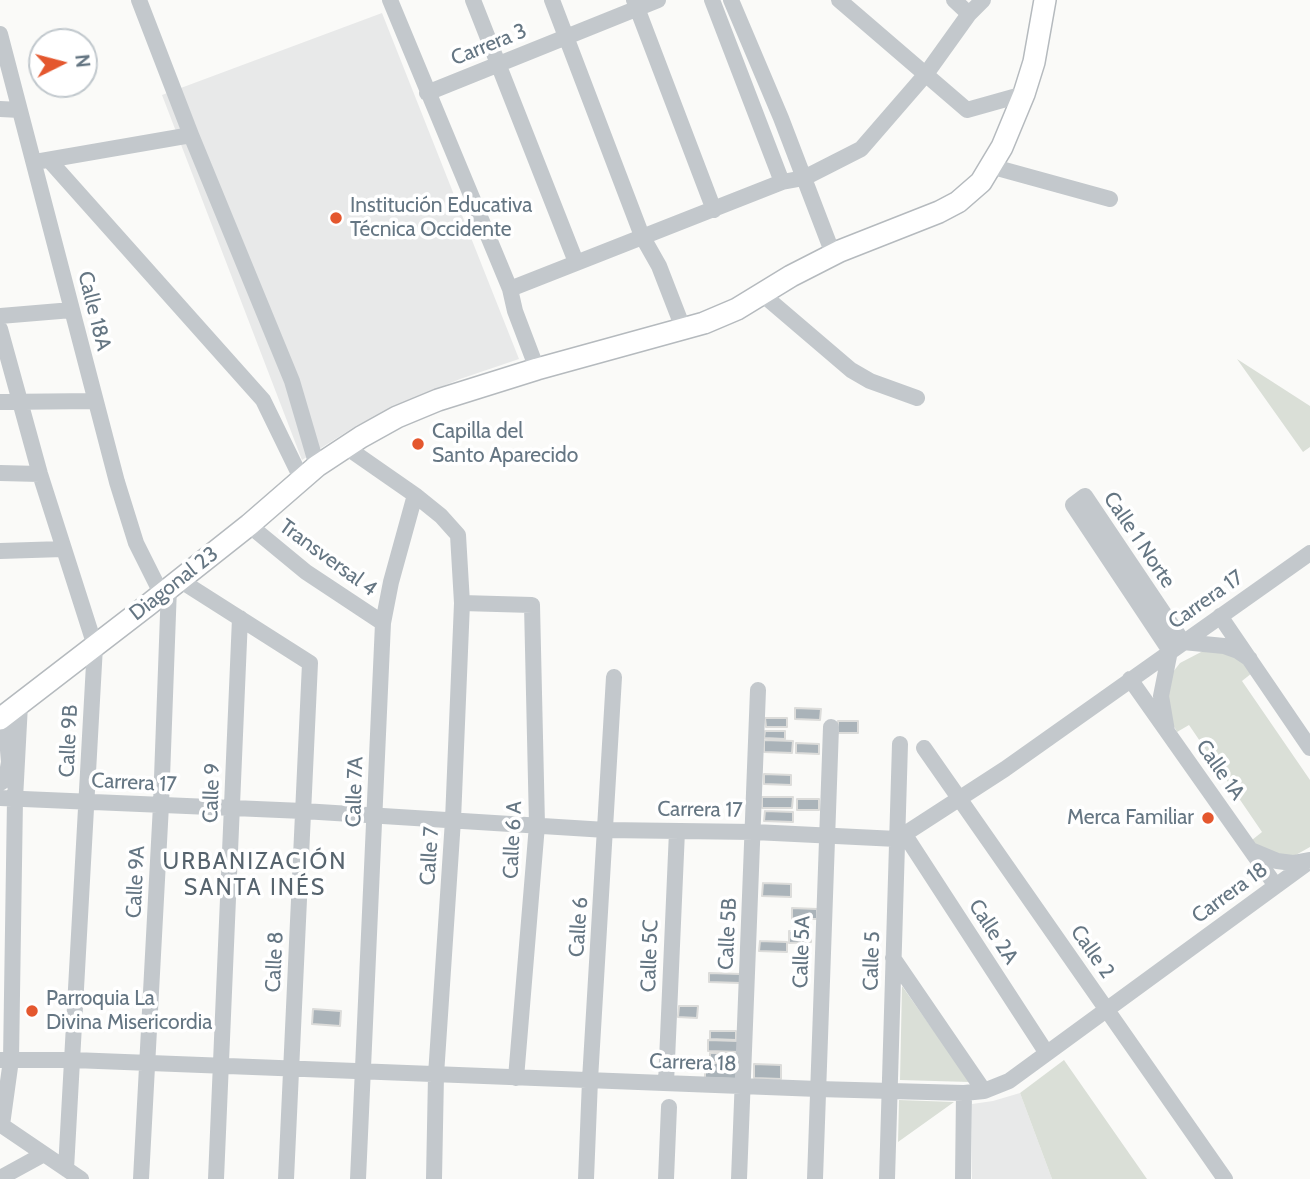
<!DOCTYPE html>
<meta charset="utf-8">
<style>
body{margin:0}
#map{position:relative;width:1310px;height:1179px;overflow:hidden;background:#fafaf8;font-family:Cabin,sans-serif}
canvas{display:block}
.north{position:absolute;left:28px;top:28px;width:70px;height:70px;box-sizing:border-box;background:#fff;border:2px solid #c1c8cd;border-radius:50%;rotate:84deg;font-size:19px;font-weight:700;line-height:28px;text-align:center;color:#657683}
.north::after{content:'';display:block;margin:auto;width:24px;height:32px;background:#e4572e;clip-path:polygon(50% 0,100% 100%,50% 72%,0 100%)}
</style>
<div id="map">
<canvas width="1310" height="1179"></canvas>
<div class="north">N</div>
</div>
<script>
const g = document.querySelector('canvas').getContext('2d');
g.lineJoin = 'round';
function paint(path, color) { g.fillStyle = color; g.fill(path, 'evenodd'); }
const shape = rows => new Path2D(rows.map(r => 'M' + r).join(''));
function stroke(path, color, width, dash) { g.strokeStyle = color; g.lineWidth = width; g.lineCap = dash ? 'butt' : 'round'; g.setLineDash(dash || []); g.stroke(path); }
function drawText(font, color, halo, rows, align = 'center') {
  g.font = font + ' Cabin,sans-serif'; g.lineWidth = 7; g.setLineDash([]); g.textBaseline = 'middle'; g.strokeStyle = halo; g.fillStyle = color; for (const [text, x, y, turn = 0] of rows) {
    g.save(); g.translate(x, y); g.rotate((+turn || 0) * Math.PI / 180); g.textAlign = isNaN(turn) ? turn : align; if (halo) g.strokeText(text, 0, 0); g.fillText(text, 0, 0); g.restore();
  }
}
const built = shape([
 [382,13,519,359,460,379,396,406,356,426,302,460,162,95],
 [1020,1093,1052,1179,972,1179,972,1104,993,1101]
]);
const green = shape([
 [1237,359,1310,406,1310,447,1303,452],
 [1203,651,1216,651,1232,655,1244,664,1252,673,1242,681,1310,780,1310,847,1294,856,1284,857,1258,847,1252,840,1262,832,1189,725,1177,732,1170,719,1166,710,1173,672,1180,663],
 [902,986,970,1082,900,1080],
 [1064,1060,1147,1179,1052,1179,1020,1093],
 [899,1100,954,1102,898,1142]
]);
const building = shape([
 [795,708,821,709,820,720,795,719,795,708],
 [765,718,787,718,787,727,766,727,765,718],
 [838,721,858,721,858,733,838,733,838,721],
 [765,731,785,731,785,739,764,738,765,731],
 [764,740,793,741,792,753,764,752,764,740],
 [796,743,819,744,819,754,796,753,796,743],
 [764,774,791,775,791,785,764,784,764,774],
 [762,797,793,797,792,808,762,808,762,797],
 [797,799,819,799,819,810,797,810,797,799],
 [765,811,793,812,793,822,764,821,765,811],
 [763,883,791,884,791,897,762,896,763,883],
 [792,908,817,909,817,919,792,919,792,908],
 [789,931,811,931,811,942,789,943,789,931],
 [760,941,787,942,787,952,759,951,760,941],
 [709,973,740,974,740,983,709,982,709,973],
 [679,1006,698,1006,697,1018,678,1017,679,1006],
 [313,1009,341,1011,340,1026,312,1024,313,1009],
 [710,1031,736,1031,736,1040,710,1039,710,1031],
 [708,1040,738,1041,738,1052,708,1051,708,1040],
 [710,1053,735,1053,735,1062,710,1062,710,1053],
 [705,1063,737,1063,737,1079,705,1078,705,1063],
 [754,1064,781,1065,781,1079,754,1078,754,1064]
]);
const minor = shape([
 [139,0,191,135,292,381,317,466],
 [390,0,510,289,515,311,537,369],
 [473,0,576,262],
 [552,0,642,236,659,266,683,328],
 [634,0,714,210],
 [712,0,782,182,804,178,861,149,926,74,969,14],
 [731,0,781,118,833,254],
 [839,0,967,110,1024,94],
 [954,0,969,14,983,0],
 [0,34,117,482,136,543,161,593],
 [427,93,658,0],
 [0,109,20,110],
 [49,160,263,400,302,480],
 [41,161,191,135],
 [990,166,1110,199],
 [510,289,782,182],
 [762,294,851,370,870,381,917,398],
 [0,316,72,310],
 [0,329,40,474,95,646,66,1169],
 [0,402,95,401],
 [346,447,415,495,441,516,458,535,462,603,453,820,436,1075,434,1179],
 [0,473,40,474],
 [249,525,306,572,383,623],
 [0,551,63,549],
 [178,579,310,663,286,1179],
 [462,603,532,605,537,825,516,1078],
 [1220,616,1310,748],
 [1130,679,1276,886],
 [1167,731,1161,696,1170,651,1073,505,1085,496,1183,642,1224,646,1238,651,1250,659],
 [924,748,1225,1179],
 [0,783,6,779,9,762,5,715],
 [0,798,303,811,606,830,754,832,897,839,1005,769,1310,553],
 [905,835,1046,1052],
 [1253,851,1277,861,1293,863,1309,860],
 [893,958,984,1091],
 [0,1060,73,1060,818,1089,964,1093,984,1091,1009,1081,1310,861],
 [666,1083,677,831],
 [0,1124,81,1179],
 [2,1125,11,1060,15,799,20,704],
 [0,1178,44,1154],
 [141,1179,161,805,169,587],
 [216,1179,240,618],
 [358,1179,383,623,391,582,415,495],
 [586,1179,590,1080,614,677],
 [666,1179,669,1107],
 [739,1179,758,690],
 [815,1179,831,727],
 [887,1179,900,744],
 [963,1179,964,1093]
]);
const major = shape([
 [0,719,148,605,249,525,317,466,361,437,397,417,438,400,537,369,704,323,737,309,791,276,840,251,939,212,958,202,981,182,1002,147,1024,94,1034,62,1045,0]
]);
const markers = [
 [336,218,7,"#e4572e"],
 [418,444,7,"#e4572e"],
 [1208,818,7,"#e4572e"],
 [32,1011,7,"#e4572e"]
];
const streetNames = [
 ["Carrera 3",489,45,-22],
 ["Calle 18A",94,311,76],
 ["Calle 1 Norte",1139,540,56],
 ["Transversal 4",328,558,36],
 ["Diagonal 23",174,584,-38],
 ["Carrera 17",1206,600,-35],
 ["Calle 9B",69,741,-87],
 ["Calle 1A",1220,770,55],
 ["Carrera 17",134,783,3],
 ["Calle 7A",355,792,-88],
 ["Calle 9",212,793,-88],
 ["Carrera 17",700,810,1],
 ["Calle 6 A",513,840,-87],
 ["Calle 7",430,856,-86],
 ["Calle 9A",136,882,-87],
 ["Carrera 18",1230,893,-36],
 ["Calle 6",579,927,-86],
 ["Calle 2A",993,932,57],
 ["Calle 5B",728,934,-87],
 ["Calle 5A",802,952,-88],
 ["Calle 2",1092,952,55],
 ["Calle 5C",650,956,-88],
 ["Calle 5",872,961,-88],
 ["Calle 8",275,962,-87],
 ["Carrera 18",693,1063,2]
];
const poiNames = [
 ["Institución Educativa",350,206],
 ["Técnica Occidente",350,230],
 ["Capilla del",432,432],
 ["Santo Aparecido",432,456],
 ["Merca Familiar",1194,818,"right"],
 ["Parroquia La",46,999],
 ["Divina Misericordia",46,1023]
];
const neighbourhoodNames = [
 ["URBANIZACIÓN",255,862],
 ["SANTA INÉS",255,888]
];
paint(built, '#e8e9e9');
paint(green, '#dadfd7');
paint(building, '#aab3b9');
stroke(building, '#dcdcda', 2);
stroke(major, '#b5babe', 24);
stroke(minor, '#c3c8cc', 16);
stroke(major, '#fff', 21);
for (const [x, y, r, color] of markers) { const dot = new Path2D(); dot.arc(x, y, r, 0, 2 * Math.PI); g.fillStyle = color; g.fill(dot); stroke(dot, '#fff', 2.5); }
drawText('21px', '#657683', '#fff', streetNames);
drawText('21px', '#657683', '#fff', poiNames, 'left');
g.letterSpacing = '2px';
drawText('23px', '#57646e', '#fff', neighbourhoodNames);
g.letterSpacing = '0px';
</script>
